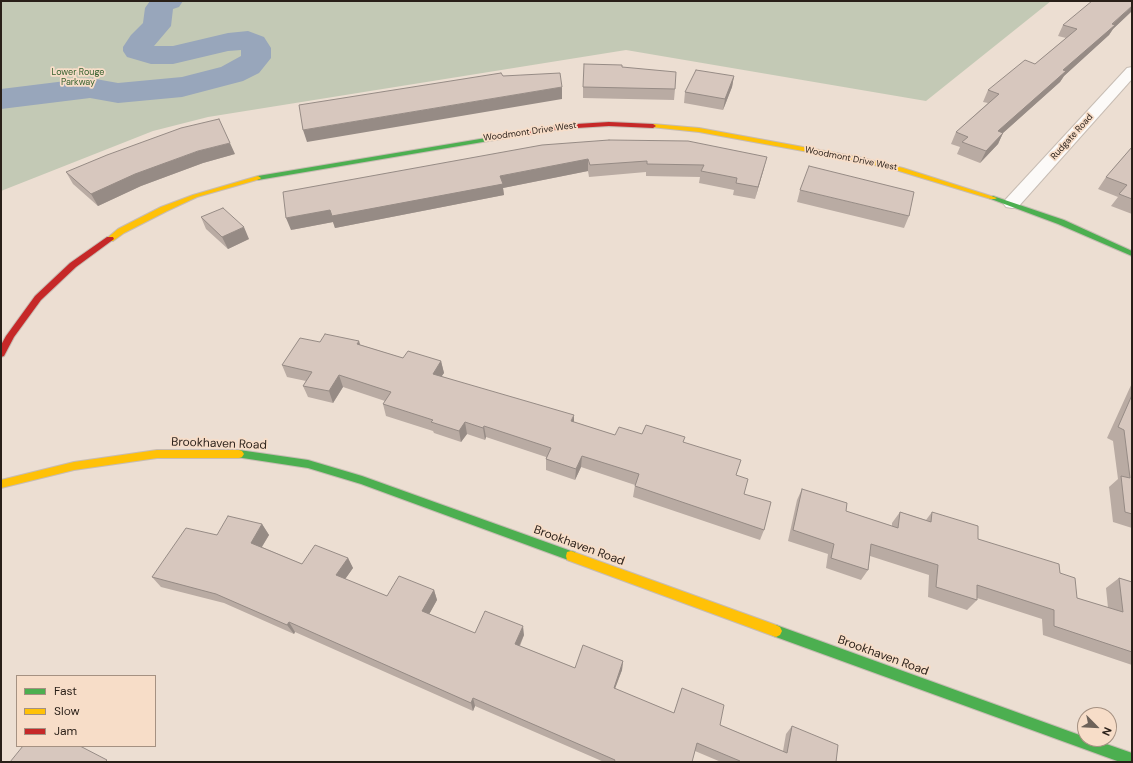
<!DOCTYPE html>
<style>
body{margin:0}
#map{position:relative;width:1133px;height:763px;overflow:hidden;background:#ecded2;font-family:"DM Sans",sans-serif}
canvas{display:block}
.frame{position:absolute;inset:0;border:2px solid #291f18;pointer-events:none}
.legend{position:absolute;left:16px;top:675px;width:140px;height:72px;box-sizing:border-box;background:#f7ddc8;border:1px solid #a59182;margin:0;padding:5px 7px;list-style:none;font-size:12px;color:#291f18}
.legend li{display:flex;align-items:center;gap:8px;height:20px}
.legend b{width:20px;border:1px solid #a59182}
.north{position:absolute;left:1077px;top:707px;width:40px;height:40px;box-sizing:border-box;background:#f7ddc8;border:1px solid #a59182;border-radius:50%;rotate:114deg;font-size:11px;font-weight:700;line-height:16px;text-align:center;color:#291f18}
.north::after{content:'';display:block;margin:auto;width:14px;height:18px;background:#6d6259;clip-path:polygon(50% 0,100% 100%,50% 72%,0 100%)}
</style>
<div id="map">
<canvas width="1133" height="763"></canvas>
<div class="frame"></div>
<ul class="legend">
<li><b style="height:5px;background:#4caf50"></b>Fast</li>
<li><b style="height:5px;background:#ffc107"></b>Slow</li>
<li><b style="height:5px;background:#c62828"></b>Jam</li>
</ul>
<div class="north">N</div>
</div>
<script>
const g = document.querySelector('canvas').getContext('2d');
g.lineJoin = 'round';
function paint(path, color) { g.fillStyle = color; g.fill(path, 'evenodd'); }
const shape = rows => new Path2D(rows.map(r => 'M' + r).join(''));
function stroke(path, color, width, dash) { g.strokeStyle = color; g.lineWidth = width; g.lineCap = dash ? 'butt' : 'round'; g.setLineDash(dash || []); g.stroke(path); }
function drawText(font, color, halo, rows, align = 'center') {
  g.font = font + ' "DM Sans",sans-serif'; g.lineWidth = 3.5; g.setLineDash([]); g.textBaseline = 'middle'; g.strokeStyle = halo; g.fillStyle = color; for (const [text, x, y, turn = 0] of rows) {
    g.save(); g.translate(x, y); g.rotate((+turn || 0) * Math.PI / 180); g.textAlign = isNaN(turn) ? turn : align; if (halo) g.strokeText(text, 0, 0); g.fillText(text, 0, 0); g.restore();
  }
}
const green = shape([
 [1,1,1051,1,926,101,626,50,208,117,153,131,1,191]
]);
const river = shape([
 [150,1,183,1,179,7,173,9,171,26,154,46,173,46,228,33,248,31,264,37,271,48,271,58,259,73,243,81,182,97,118,103,90,98,1,109,1,89,90,78,118,83,182,77,221,67,241,56,241,50,228,51,173,64,151,64,127,57,123,51,123,47,131,35,143,23,145,8,150,1]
]);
const street = shape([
 [1132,67,1132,79,1018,207,1012,208,1006,207,1003,203,1006,199,1127,68,1132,67]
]);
const fast = shape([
 [528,131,530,132,530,134,258,180,255,178,258,176,528,131],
 [993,196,1064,220,1132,251,1132,256,1058,224,991,199,989,198,993,196],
 [239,450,308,460,362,476,571,551,575,552,576,556,575,560,571,561,361,484,308,468,236,457,234,454,236,451,239,450],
 [776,625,1085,737,1085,739,1092,739,1132,753,1132,762,1120,762,776,637,772,635,770,631,772,627,776,625]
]);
const slow = shape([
 [653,124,699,128,858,157,903,168,997,198,995,199,991,199,899,171,858,161,699,132,651,127,650,126,653,124],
 [258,176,261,178,260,179,197,197,167,211,124,233,113,241,107,241,106,239,118,229,161,207,193,195,258,176],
 [157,450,239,450,242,451,244,454,242,457,239,458,157,458,74,470,1,488,1,480,74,462,157,450],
 [571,551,776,625,780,627,782,631,780,635,776,637,567,560,566,556,567,552,571,551]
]);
const jam = shape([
 [609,122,653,124,656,126,653,128,609,126,560,129,528,135,525,133,528,131,560,125,609,122],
 [107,237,113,237,114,239,76,267,41,300,14,337,4,356,1,357,1,345,6,336,35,296,70,263,107,237]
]);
const wall = shape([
 [1132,11,1113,29,1109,35,1064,76,1060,82,1003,133,998,144,980,163,957,154,960,147,951,144,956,132,988,103,983,102,988,90,1035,64,1066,38,1058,36,1063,25],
 [622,67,675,89,674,100,583,98,583,87],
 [734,76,732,87,723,110,684,103,685,92],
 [542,145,764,168,755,199,733,195,734,190,699,183,700,177,646,176,646,172,589,177,588,171,503,188,504,195,335,228,333,222,291,230],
 [1132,147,1132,214,1111,206,1118,197,1098,189,1106,177],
 [235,154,203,163,141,186,98,206,73,184,66,172],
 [800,190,909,216,904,228,797,202],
 [201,217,249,239,228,249,206,229],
 [320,342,361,345,403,358,441,361,444,373,441,376,574,422,615,435,642,434,683,442,736,475,744,494,764,530,760,540,633,497,635,485,581,467,575,480,546,470,546,457,486,437,485,440,467,434,461,442,434,433,433,431,386,416,383,404,385,401,343,387,333,403,308,397,303,386,306,381,287,377,282,365],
 [1132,383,1132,528,1113,522,1109,487,1118,479,1113,441,1107,438],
 [802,489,846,511,892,526,892,523,900,512,926,520,932,512,978,539,1060,573,1077,598,1108,608,1106,588,1119,578,1132,582,1132,665,1043,635,1042,619,977,598,977,600,967,610,928,597,929,575,870,556,868,570,861,580,826,568,828,554,788,541,797,500],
 [262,524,269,535,262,547,302,564,348,558,353,568,345,579,387,596,434,590,437,600,429,614,475,633,524,635,520,646,575,668,623,661,622,670,615,689,674,713,682,688,720,725,783,751,786,734,792,726,836,762,721,762,695,751,692,762,604,762,475,706,473,711,295,632,294,634,224,603,161,587,152,577,217,535]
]);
const shadedWall = shape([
 [1132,6,1132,11,1113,29,1109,35,1064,76,1060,82,1003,133,998,144,980,163,986,151,998,131],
 [734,76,732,87,723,110,725,99],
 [562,87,562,99,307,142,303,130],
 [230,143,235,154,203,163,141,186,98,206,91,194,135,174,198,151],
 [767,157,764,168,755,199,758,187],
 [588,159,588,171,503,188,504,195,335,228,333,222,291,230,286,218],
 [244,227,249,239,228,249,222,237],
 [359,341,363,353,357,344],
 [441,361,444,373,435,386,433,374],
 [339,375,343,387,333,403,329,391],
 [574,415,574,426,571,421],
 [465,422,467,434,461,442,459,431],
 [484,426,486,437,485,440,483,428],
 [582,456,581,467,575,480,576,469],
 [262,524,269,535,258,553,251,543],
 [348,558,353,568,341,585,336,575],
 [434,590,437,600,426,620,422,611],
 [289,622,295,632,294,634,287,625],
 [523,626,524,635,516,653,515,644],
 [623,661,622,670,612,696,614,688],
 [473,698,475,706,473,711,471,703]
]);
const building = shape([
 [1092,1,1132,1,1132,6,1112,24,1115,25,1063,70,1066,71,998,131,1003,133,986,151,962,142,968,137,956,132,999,94,988,90,1025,60,1035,64,1077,29,1063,25,1092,1],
 [584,64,622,65,622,67,676,72,675,89,583,87,584,64],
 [696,70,734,76,725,99,685,92,696,70],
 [501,73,503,76,560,73,562,87,303,130,299,105,501,73],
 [219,119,230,143,198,151,135,174,91,194,66,172,107,155,181,128,219,119],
 [609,140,688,141,767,157,758,187,736,183,737,178,701,171,704,165,647,164,647,161,590,165,588,159,500,176,503,184,332,216,330,210,286,218,283,192,542,145,609,140],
 [1132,147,1132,199,1119,194,1127,185,1106,177,1132,147],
 [809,166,914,192,909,216,800,190,809,166],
 [223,208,244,227,222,237,201,217,223,208],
 [325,334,359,341,357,344,403,358,408,351,441,361,433,374,574,415,571,421,615,435,619,427,642,434,646,425,685,437,683,442,741,460,736,475,748,479,744,494,771,502,764,530,635,486,639,474,582,456,576,469,546,459,551,448,484,426,483,428,465,422,459,431,431,422,433,420,383,404,391,392,339,375,329,391,303,386,312,372,282,365,300,338,320,342,325,334],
 [1132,395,1132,514,1125,512,1121,476,1130,478,1124,430,1118,427,1132,395],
 [802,489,847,503,846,511,898,528,900,512,931,522,932,512,978,526,978,539,1059,564,1060,573,1075,578,1077,598,1123,612,1119,578,1132,582,1132,652,1054,626,1054,610,977,585,977,600,936,587,938,565,871,544,868,570,831,558,834,544,793,530,802,489],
 [228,516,262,524,251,543,302,564,315,545,348,558,336,575,387,596,399,576,434,590,422,611,475,633,485,611,523,626,515,644,575,668,583,645,623,661,614,688,674,713,682,688,724,705,720,725,787,753,792,726,838,745,836,762,739,762,740,761,697,743,692,762,614,762,615,760,473,698,471,703,289,622,287,625,216,594,152,577,186,528,217,535,228,516],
 [23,746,80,746,107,760,105,762,10,762,23,746]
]);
const farParknames = [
 ["Lower Rouge",78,73],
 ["Parkway",78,83]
];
const farStreetnames = [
 ["Woodmont Drive West",530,132,-8],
 ["Rudgate Road",1072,137,-48],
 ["Woodmont Drive West",851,159,11]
];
const nearStreetnames = [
 ["Brookhaven Road",219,444,2],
 ["Brookhaven Road",579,546,20],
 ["Brookhaven Road",883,656,20]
];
paint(green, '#c3c9b5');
paint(river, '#98a6bb');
stroke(street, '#c7bcb3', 2);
stroke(fast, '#c7bcb3', 2);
stroke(slow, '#c7bcb3', 2);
stroke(jam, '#c7bcb3', 2);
paint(street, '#fcfaf8');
paint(fast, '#4caf50');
paint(slow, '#ffc107');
paint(jam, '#c62828');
paint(wall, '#b9aba3');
paint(shadedWall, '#968b85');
paint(building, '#d7c7be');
stroke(building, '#968b85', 1);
drawText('9px', '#38612f', '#f7ddc8', farParknames);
drawText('9px', '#291f18', '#f7ddc8', farStreetnames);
drawText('12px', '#291f18', '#f7ddc8', nearStreetnames);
</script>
